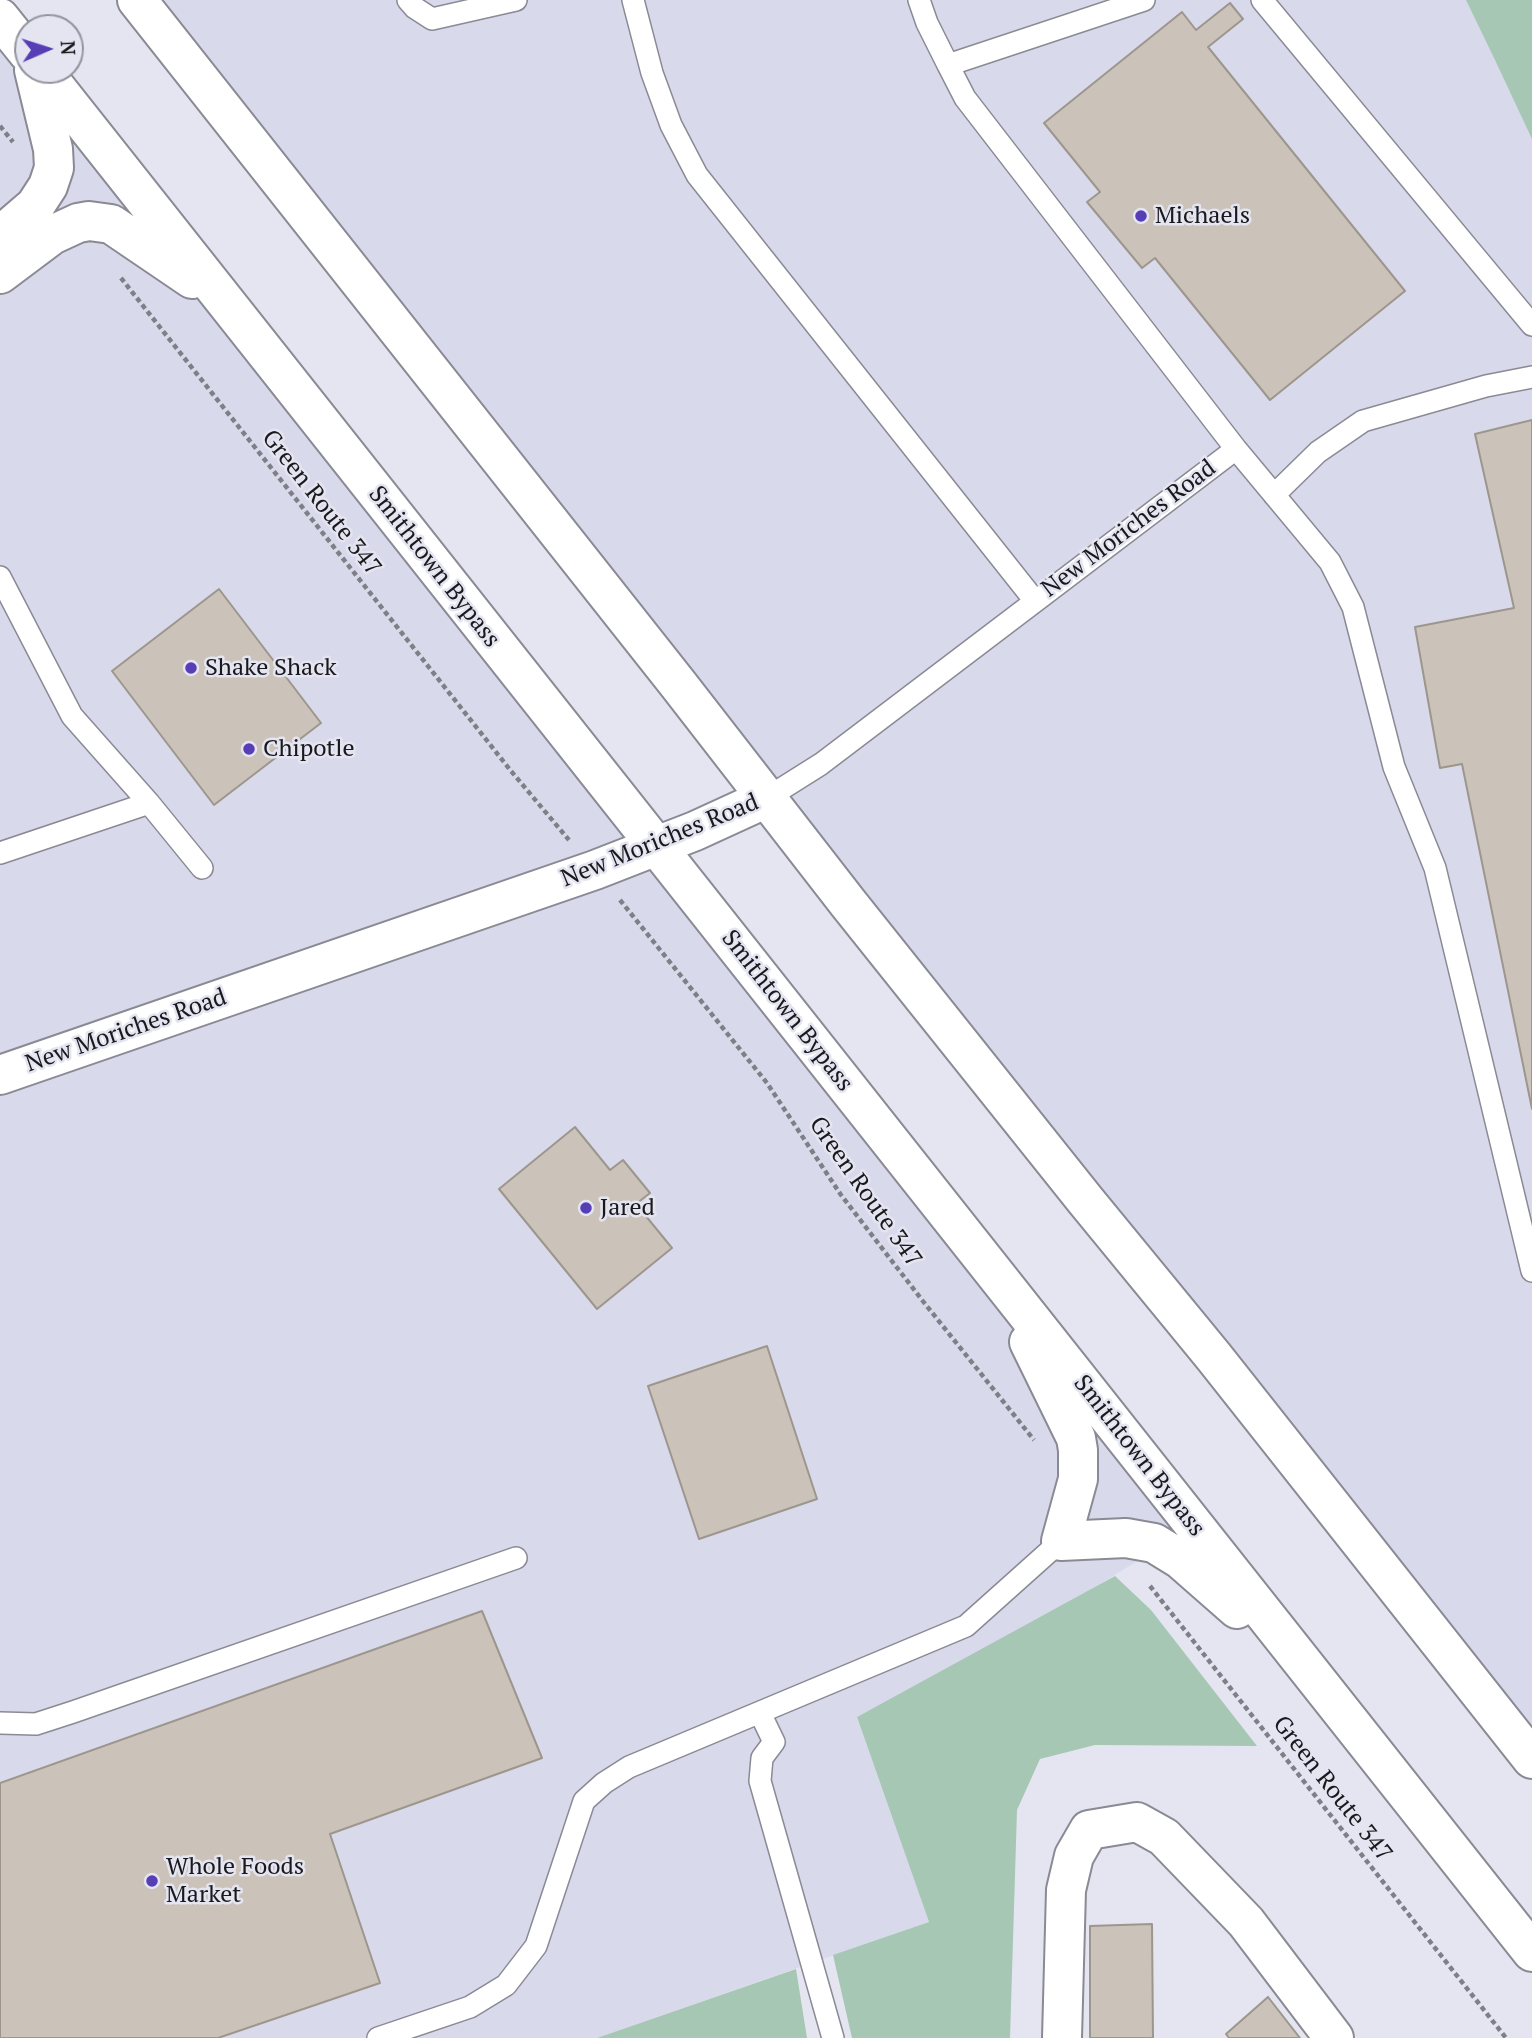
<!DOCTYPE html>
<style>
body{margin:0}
#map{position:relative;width:1532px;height:2038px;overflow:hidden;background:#e5e5f1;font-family:"PT Serif",serif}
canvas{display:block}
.north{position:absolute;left:14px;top:14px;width:70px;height:70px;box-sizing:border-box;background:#e5e5f1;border:2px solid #93939c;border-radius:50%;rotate:87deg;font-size:19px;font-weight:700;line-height:28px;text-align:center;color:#19191d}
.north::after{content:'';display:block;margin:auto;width:24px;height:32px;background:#573eb6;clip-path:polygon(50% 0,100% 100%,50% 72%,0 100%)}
</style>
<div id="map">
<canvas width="1532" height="2038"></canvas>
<div class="north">N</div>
</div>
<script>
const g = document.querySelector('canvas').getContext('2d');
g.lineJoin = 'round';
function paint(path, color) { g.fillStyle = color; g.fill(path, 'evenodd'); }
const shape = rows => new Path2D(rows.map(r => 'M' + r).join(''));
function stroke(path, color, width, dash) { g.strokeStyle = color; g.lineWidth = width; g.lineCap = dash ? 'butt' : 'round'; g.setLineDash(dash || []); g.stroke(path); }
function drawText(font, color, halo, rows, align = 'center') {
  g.font = font + ' "PT Serif",serif'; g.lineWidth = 5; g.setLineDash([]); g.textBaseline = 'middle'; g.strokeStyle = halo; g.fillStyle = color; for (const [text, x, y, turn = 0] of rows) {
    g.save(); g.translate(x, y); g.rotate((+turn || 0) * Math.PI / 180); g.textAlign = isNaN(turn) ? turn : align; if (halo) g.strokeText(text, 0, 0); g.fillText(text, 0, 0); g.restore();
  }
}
const built = shape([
 [136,0,1524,0,1532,26,1532,1759],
 [0,18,1194,1526,1071,1602,857,1717,929,1922,597,2038,0,2038]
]);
const green = shape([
 [1466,0,1532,0,1532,139,1495,60],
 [1115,1576,1151,1610,1257,1746,1095,1745,1040,1759,1017,1810,1010,2038,852,2038,833,1955,929,1922,857,1717],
 [796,1969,807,2038,597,2038]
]);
const building = shape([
 [1230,3,1243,19,1208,47,1405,291,1270,400,1155,258,1142,268,1087,202,1100,192,1044,123,1182,12,1196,30,1230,3],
 [1532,420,1532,1109,1462,764,1440,768,1415,627,1514,608,1475,434,1532,420],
 [219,589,321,723,214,805,112,671,219,589],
 [575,1127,610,1170,623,1160,650,1193,636,1204,672,1248,597,1309,499,1189,575,1127],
 [767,1346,817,1499,699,1539,648,1386,767,1346],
 [482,1611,542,1758,330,1834,380,1983,218,2038,0,2038,0,1783,482,1611],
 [1152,1924,1153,2038,1090,2038,1090,1926,1152,1924],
 [1268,1997,1300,2038,1229,2038,1226,2034,1268,1997]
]);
const path = shape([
 [0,126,13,142],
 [121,278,511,771,569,840],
 [620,900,767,1083,841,1195,922,1300,1034,1440],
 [1150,1586,1506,2038]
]);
const lane = shape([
 [408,0,415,8,432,19,516,0],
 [633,0,652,73,671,125,697,175,1035,601],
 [919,0,927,23,948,65,1144,0],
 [1262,0,1532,325],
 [948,65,965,98,1236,449,1330,562,1353,607,1394,767,1435,868,1532,1271],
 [1274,495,1318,452,1363,421,1486,386,1532,377],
 [0,577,72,716,149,803,202,868],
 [767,798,821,764,1236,449],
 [0,853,149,803],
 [760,1713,774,1742,762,1758,760,1781,833,2038],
 [0,1723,36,1724,73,1712,516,1558],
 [378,2038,470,2007,506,1985,536,1946,584,1801,604,1783,629,1767,966,1626,1061,1541]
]);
const street = shape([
 [1062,2038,1066,1890,1074,1856,1089,1830,1137,1822,1164,1837,1246,1922,1334,2038]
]);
const secondary = shape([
 [0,1075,595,870,695,831,767,798]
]);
const highway = shape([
 [137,0,678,684,848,903,1086,1201,1214,1357,1532,1759],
 [0,18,28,53],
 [42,70,1532,1952],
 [0,236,35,206,48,186,54,168,53,149,34,70],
 [0,274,52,235,78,223,89,221,111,224,192,279],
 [1029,1342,1076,1438,1078,1450,1078,1479,1061,1541,1126,1538,1154,1543,1180,1559,1237,1609]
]);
const markers = [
 [1141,216,7,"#573eb6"],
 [191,668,7,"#573eb6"],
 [249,749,7,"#573eb6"],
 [586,1208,7,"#573eb6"],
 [152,1881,7,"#573eb6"]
];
const poiNames = [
 ["Michaels",1155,216],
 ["Shake Shack",205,668],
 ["Chipotle",263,749],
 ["Jared",600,1208],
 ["Whole Foods",166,1867],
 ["Market",166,1895]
];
const streetNames = [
 ["Green Route 347",321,503,52],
 ["New Moriches Road",1129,529,-37],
 ["Smithtown Bypass",434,567,52],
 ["New Moriches Road",660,841,-22],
 ["Smithtown Bypass",787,1011,52],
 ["New Moriches Road",126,1031,-19],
 ["Green Route 347",865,1192,55],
 ["Smithtown Bypass",1139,1456,52],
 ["Green Route 347",1332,1789,52]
];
paint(built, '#d9d9ec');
paint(green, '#a6c7b3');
paint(building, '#cbc2ba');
stroke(building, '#9d968d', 2);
stroke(lane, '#898a94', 24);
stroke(street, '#898a94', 42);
stroke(secondary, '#898a94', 42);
stroke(highway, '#898a94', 42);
stroke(path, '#7f7f87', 4.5, [5, 3.5]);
stroke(lane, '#fff', 21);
stroke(street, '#fff', 38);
stroke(secondary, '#fff', 38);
stroke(highway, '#fff', 38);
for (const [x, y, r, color] of markers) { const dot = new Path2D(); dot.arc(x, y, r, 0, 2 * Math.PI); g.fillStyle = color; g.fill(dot); stroke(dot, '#e5e5f1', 2.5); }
drawText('24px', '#19191d', '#e5e5f1', poiNames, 'left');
drawText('24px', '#19191d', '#e5e5f1', streetNames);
</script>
